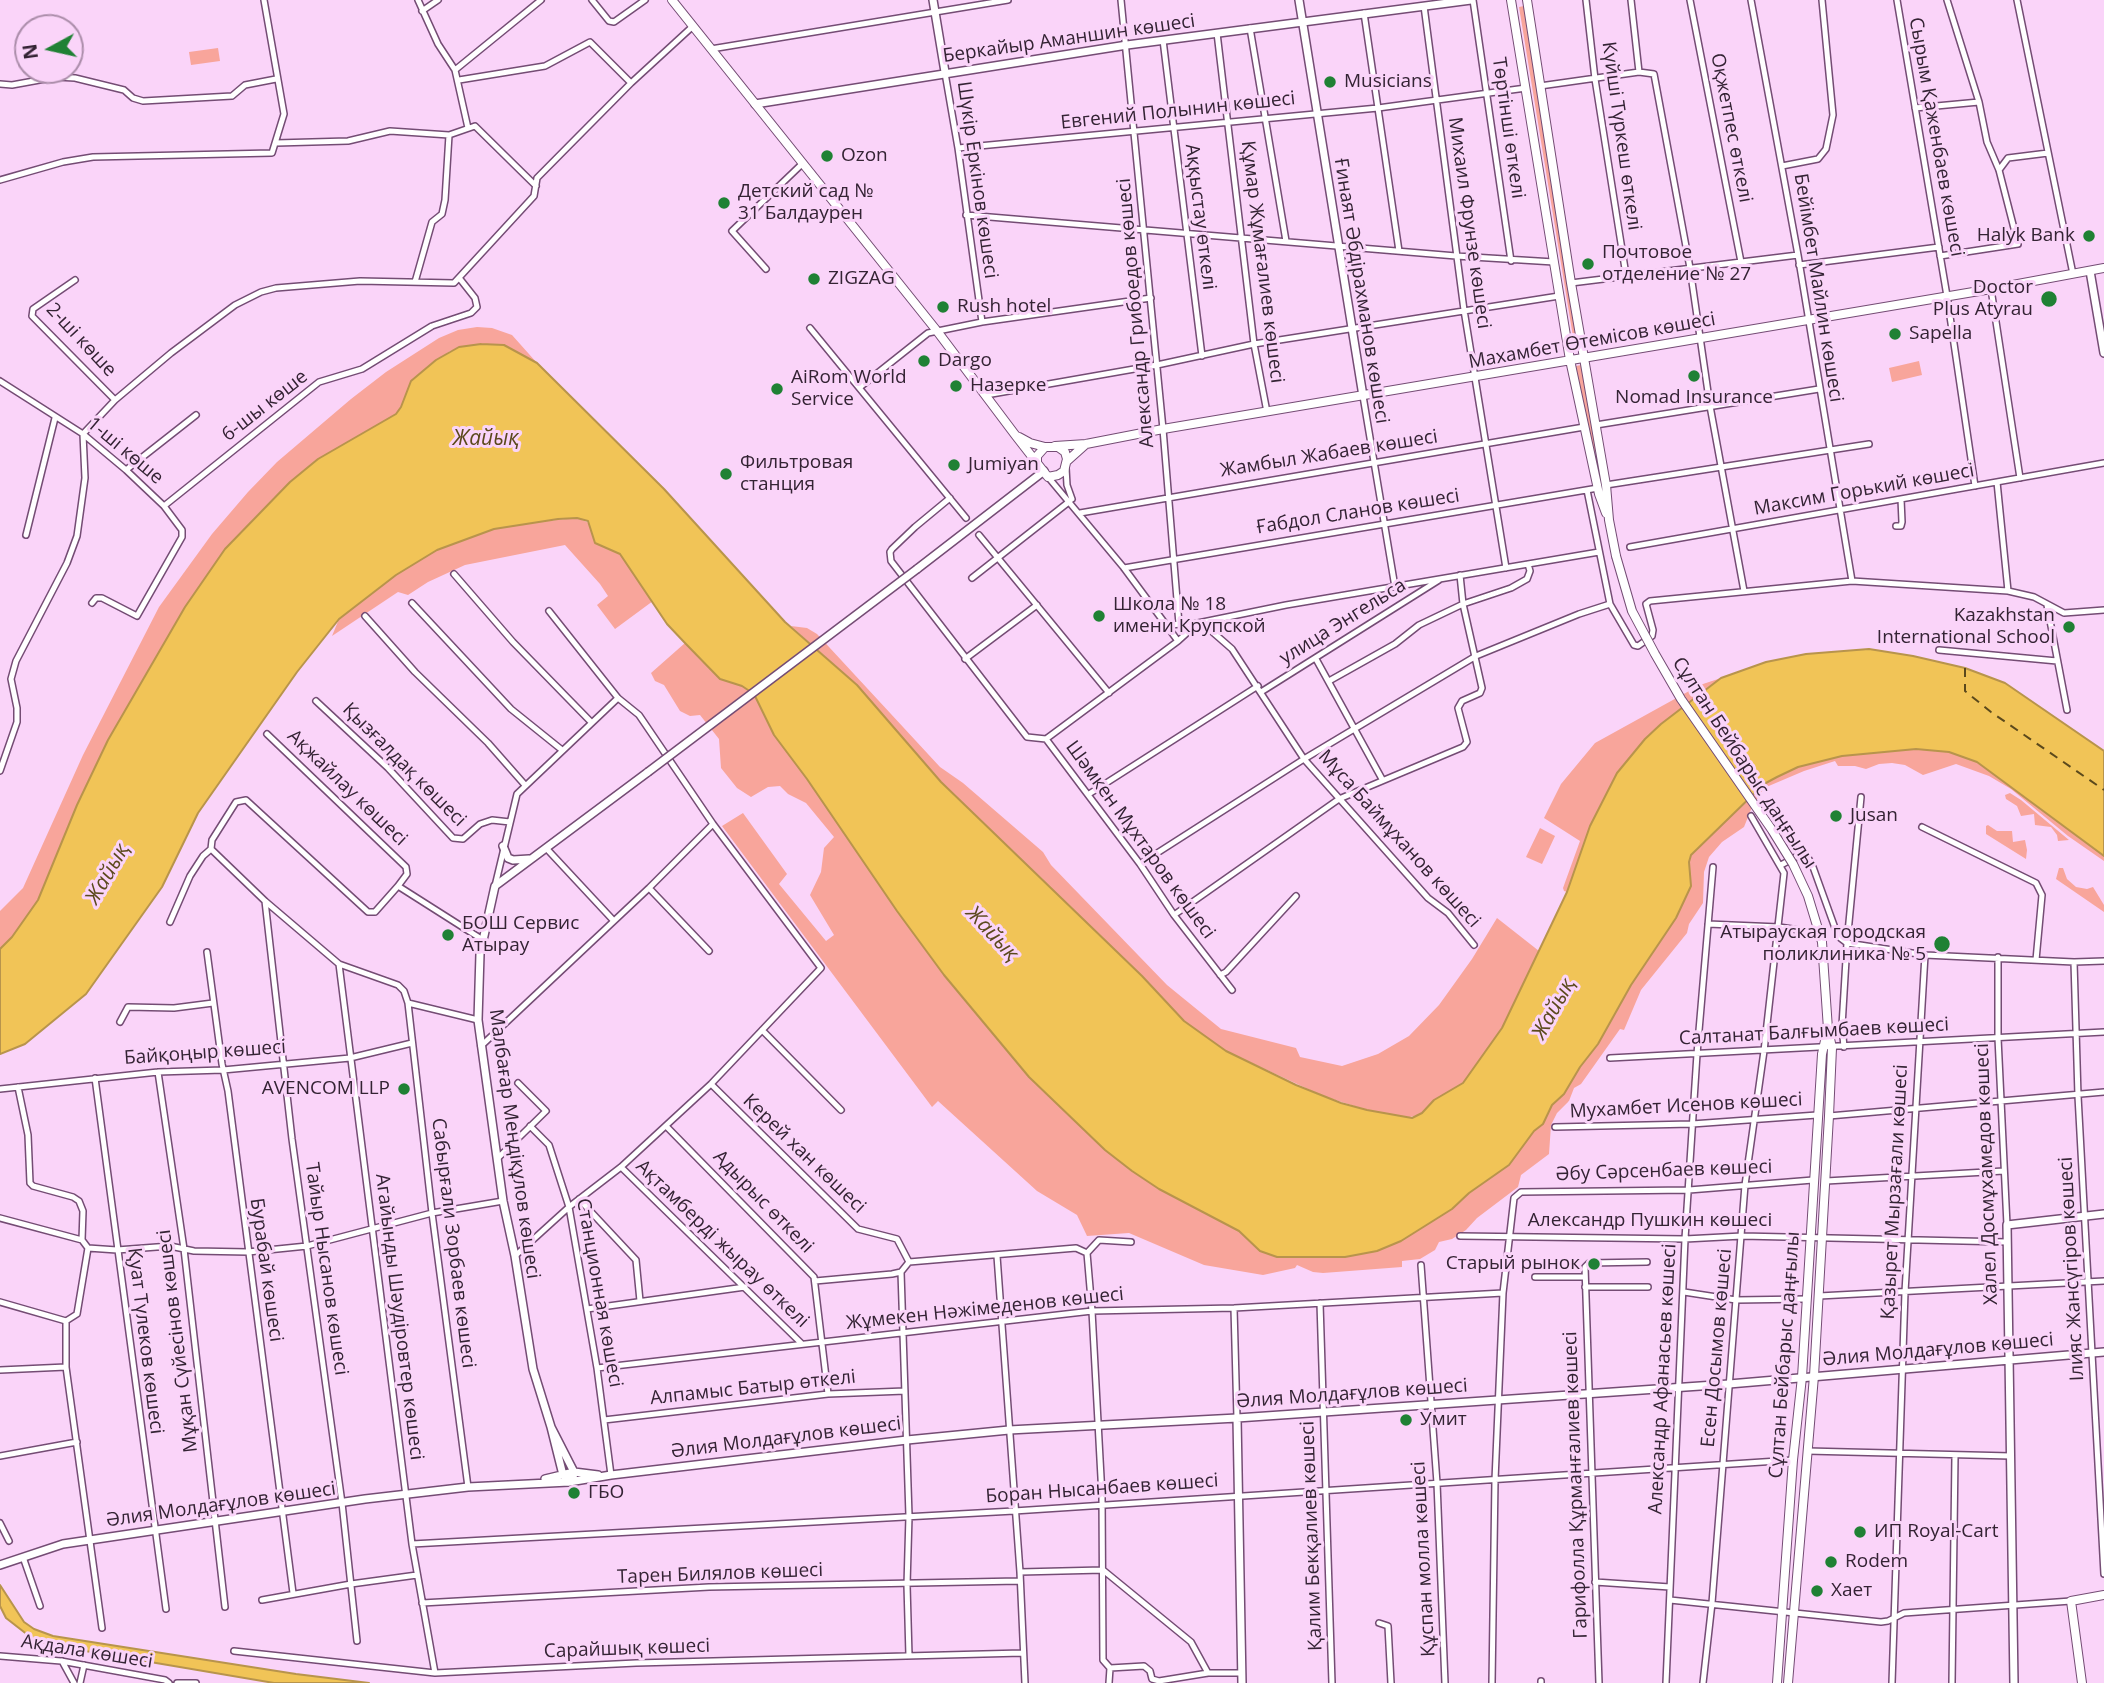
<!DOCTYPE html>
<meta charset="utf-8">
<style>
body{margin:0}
#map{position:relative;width:2104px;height:1683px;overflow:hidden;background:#fad4f9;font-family:"Open Sans",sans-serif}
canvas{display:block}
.north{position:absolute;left:14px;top:14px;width:70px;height:70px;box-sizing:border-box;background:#fad4f9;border:2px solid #ab8daa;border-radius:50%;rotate:262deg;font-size:19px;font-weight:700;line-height:28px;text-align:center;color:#342334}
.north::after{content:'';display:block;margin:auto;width:24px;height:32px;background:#1f8134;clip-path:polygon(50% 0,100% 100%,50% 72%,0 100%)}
</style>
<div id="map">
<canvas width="2104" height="1683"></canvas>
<div class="north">N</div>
</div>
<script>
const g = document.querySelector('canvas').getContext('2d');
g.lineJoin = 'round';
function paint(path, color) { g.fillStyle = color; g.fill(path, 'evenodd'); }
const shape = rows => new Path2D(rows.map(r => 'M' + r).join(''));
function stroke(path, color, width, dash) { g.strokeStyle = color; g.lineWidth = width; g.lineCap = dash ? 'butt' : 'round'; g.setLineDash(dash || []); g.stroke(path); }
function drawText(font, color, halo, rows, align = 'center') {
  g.font = font + ' "Open Sans",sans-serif'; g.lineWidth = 6; g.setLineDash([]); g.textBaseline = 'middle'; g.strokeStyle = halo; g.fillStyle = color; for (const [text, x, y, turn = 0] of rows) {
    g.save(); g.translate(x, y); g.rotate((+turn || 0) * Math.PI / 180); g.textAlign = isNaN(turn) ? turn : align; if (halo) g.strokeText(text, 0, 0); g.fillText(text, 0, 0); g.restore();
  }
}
const green = shape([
 [1524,6,1580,349,1575,349,1519,7],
 [218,48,220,61,191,65,189,52],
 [477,327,492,328,512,335,537,363,504,345,481,344,450,351,411,381,401,407,396,414,318,459,259,513,225,549,185,607,108,740,77,805,38,900,12,937,0,949,0,911,23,888,83,755,159,607,212,534,248,492,277,462,351,399,386,372,439,338,458,330],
 [1919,361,1922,375,1892,382,1889,368],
 [1581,365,1598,451,1593,452,1576,366],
 [577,518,589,523,595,543,620,554,653,601,615,629,597,605,608,596,600,584,565,545,465,565,428,582,408,595,398,592,332,636,339,619,396,575,437,550,494,529,515,524],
 [791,626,807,628,817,634,940,767,963,783,1043,852,1051,865,1167,985,1221,1029,1296,1048,1300,1057,1342,1066,1378,1054,1409,1036,1439,1005,1472,959,1497,918,1539,951,1502,1028,1463,1083,1434,1100,1422,1114,1406,1118,1367,1110,1323,1096,1226,1051,1184,1021,1142,976,941,782,857,685],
 [685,643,720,679,742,686,754,694,774,735,807,779,897,911,944,975,1029,1077,1105,1150,1132,1171,1159,1189,1239,1231,1260,1251,1277,1257,1345,1257,1377,1251,1401,1241,1452,1209,1469,1193,1509,1165,1534,1131,1543,1124,1552,1105,1564,1094,1580,1067,1598,1044,1631,985,1676,918,1691,886,1689,862,1691,855,1763,784,1777,777,1798,767,1842,756,1916,749,1949,752,1977,762,2012,786,2104,856,2104,861,2068,836,2011,789,1989,776,1956,764,1923,775,1905,765,1892,763,1879,764,1866,769,1855,766,1838,766,1835,761,1804,771,1764,788,1752,807,1744,827,1722,842,1709,857,1704,872,1703,903,1689,924,1687,933,1641,990,1624,1030,1620,1029,1581,1084,1574,1088,1569,1101,1557,1113,1551,1125,1549,1154,1521,1175,1518,1187,1477,1218,1466,1230,1452,1239,1439,1242,1435,1250,1420,1259,1402,1261,1402,1267,1323,1273,1313,1272,1297,1265,1295,1268,1263,1275,1204,1265,1129,1233,1087,1236,1077,1215,1037,1191,938,1101,932,1107,722,826,743,813,787,874,779,884,826,941,834,935,810,895,821,872,824,848,834,837,806,803,788,794,780,786,768,787,751,797,737,788,721,768,719,739,700,715,690,716,680,711,664,685,655,681,651,673],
 [1721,678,1661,724,1645,739,1617,773,1590,826,1567,892,1564,891,1563,888,1580,841,1544,818,1561,784,1595,743,1700,685],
 [2010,793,2021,800,2069,840,2058,841,2057,835,2051,827,2035,825,2034,814,2021,816,2017,806,2006,799,2005,795],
 [1988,825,1997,831,2012,831,2013,842,2025,840,2027,850,2026,859,1986,834,1986,826],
 [1540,828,1555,836,1542,864,1526,857],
 [2059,868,2063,868,2067,879,2076,887,2087,889,2093,887,2104,905,2104,912,2056,879]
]);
const water = shape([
 [481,344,504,345,537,363,664,489,785,622,857,685,941,782,1142,976,1184,1021,1226,1051,1296,1085,1341,1103,1367,1110,1412,1118,1422,1113,1434,1100,1463,1083,1502,1028,1567,892,1590,826,1617,773,1645,739,1661,724,1721,678,1766,662,1806,654,1869,649,1913,656,1965,668,2005,683,2104,751,2104,856,1977,762,1949,752,1916,749,1842,756,1798,767,1777,777,1764,784,1691,855,1689,862,1691,886,1676,918,1631,985,1598,1044,1580,1067,1564,1094,1552,1105,1543,1124,1534,1131,1509,1165,1469,1193,1452,1209,1401,1241,1377,1251,1345,1257,1277,1257,1260,1251,1239,1231,1159,1189,1132,1171,1105,1150,1029,1077,944,975,897,911,807,779,774,735,754,694,742,686,720,679,685,643,667,624,620,554,595,543,588,521,577,518,558,519,494,529,437,550,396,575,339,619,297,672,198,813,162,887,86,994,25,1044,0,1054,0,949,12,937,38,900,77,805,108,740,185,607,225,549,290,482,318,459,396,414,401,407,411,381,436,360,459,347,481,344],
 [0,1585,24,1622,34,1629,53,1636,296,1674,369,1683,274,1683,50,1645,33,1639,6,1618,0,1606,0,1585]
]);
const ferry = shape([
 [1965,668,1965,691,1991,712,2104,790]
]);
const street = shape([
 [418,0,438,44,455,70,468,128],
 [592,0,609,21,614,22,645,0],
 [1121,0,1163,429,1179,624],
 [1473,0,1511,261],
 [1586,0,1595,79,1626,275],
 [1631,0,1639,72,1654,74,1690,268,1710,406,1744,591],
 [1690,0,1741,262],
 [1751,0,1798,255,1852,581],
 [1897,0,1947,296,1975,486],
 [2017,0,2073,274],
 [1424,6,1464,310,1506,568],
 [422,11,438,0],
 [1364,13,1399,251],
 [1250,28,1286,241],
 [1217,33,1254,344,1267,412],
 [1163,40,1202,356],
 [711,49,1008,0],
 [455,70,541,0],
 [945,73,958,148,982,322],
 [459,80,545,66,590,42,631,83],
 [0,84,12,85,56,77,75,78,124,90,133,98,143,101,232,96,245,85,276,79],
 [1540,86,1639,72],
 [1915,108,1979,102],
 [276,143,348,141,390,131,449,135,475,126,536,186],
 [958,148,1378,108,1526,88],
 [1782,166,1818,159,1826,149,1833,115,1822,0],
 [1999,170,2008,158,2048,153],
 [0,180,63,162,93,157,272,153,284,114,264,0],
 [966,215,1456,256,1554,262],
 [1940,256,2018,244,1999,170,1987,142,1979,102,1947,0],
 [1799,265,1939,247],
 [766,269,732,231,802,164],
 [75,280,33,309,32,316,115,400],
 [415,282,432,222,442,214,445,200,449,135],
 [1571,283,1798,255],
 [1991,289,2020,478],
 [810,328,966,518],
 [0,381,83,434,126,470,164,506,182,530,182,537,137,616,102,598,96,598,92,603],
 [860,387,928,333,982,322,1151,298],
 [986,395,1157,365,1254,344,1559,296],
 [1363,396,1395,587],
 [1596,425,1819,389],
 [1066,468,1067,485,1072,499],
 [126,470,196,415],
 [1048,477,1124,568,1178,641],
 [1997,482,2008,591],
 [1606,485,1869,444],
 [1587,490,1610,604],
 [950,498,915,527,892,549,890,552,891,561,1027,737,1046,739,1140,864,1174,915,1232,990],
 [164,506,319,382,362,369,432,326,471,313,477,307,475,298,460,279],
 [1080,513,1584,427],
 [1896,526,1901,526,1902,522,1901,499],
 [26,535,55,418],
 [979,535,1109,693],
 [1630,547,2104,463],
 [1124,568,1598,488],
 [454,574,513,642,591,722],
 [972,578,1070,501],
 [412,603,511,709,562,750],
 [2047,605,2067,710],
 [365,616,415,672,488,743,525,785],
 [1168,625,1198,623,1286,605,1599,552],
 [1939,650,2057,661],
 [965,659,1037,605],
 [1316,659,1382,779],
 [1329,681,1395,644,1419,625,1463,604,1511,588,1527,579,1530,571,1528,564],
 [1261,692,1439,580],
 [316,701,388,768,453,838,463,839,480,824,492,820,510,822],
 [267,734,406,867,407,874,398,886,483,940],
 [1046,739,1178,641,1198,623,1208,628,1232,649,1304,759,1428,898,1448,913,1474,945],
 [0,771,17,722,17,708,11,679,16,661,67,563,77,536,85,478,83,434,115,400,171,353,235,305,261,292,276,288,360,281,454,283,534,196,537,178,631,83,692,27],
 [1089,794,1258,686],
 [1922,827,2036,883,2042,895,2036,960],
 [546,848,613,920],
 [211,849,265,901,339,964,398,985,404,991,408,1003,478,1020],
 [211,849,212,840,236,802,246,800,368,912,375,912,398,886],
 [1140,864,1304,759,1476,656,1579,614,1610,604,1634,645,1638,646,1652,636,1653,630,1646,604,1650,601,1852,581,2008,591,2034,597,2064,613,2104,610],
 [1781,865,1805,852,1813,867,1835,928,1839,937,1847,943,1925,955,2074,962,2104,961],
 [495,886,517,794,618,698],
 [649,888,709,951],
 [265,901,292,1139,342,1503,357,1641],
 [1174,915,1339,799,1463,747,1467,742,1458,708,1462,701,1480,693,1482,688,1463,604,1460,575],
 [170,922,190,876,203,856,211,849],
 [1708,924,1779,927,1799,930,1807,933],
 [207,952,222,1064,228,1091,293,1593],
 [1998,957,1998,1038,2007,1225],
 [2074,962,2078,1096,2104,1574],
 [339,964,412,1544,435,1673],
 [1220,975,1226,972,1296,896],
 [408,1003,432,1213,468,1487],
 [120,1022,128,1007,174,1008,213,1003],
 [762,1030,841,1110],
 [481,1046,649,888,713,824],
 [1844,1047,1842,1026,1847,943,1861,797],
 [1610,1058,2104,1032],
 [158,1072,184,1249,225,1607],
 [95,1078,166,1609],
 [711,1084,858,1229,897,1239,909,1262],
 [18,1087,28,1135,30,1183,33,1186,73,1197,79,1201,83,1211,82,1240,88,1248,77,1314,66,1321,66,1367,102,1628],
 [0,1089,158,1072,223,1070,350,1058,412,1043],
 [1829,1116,2104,1092],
 [530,1126,549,1145,569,1207,597,1368,611,1475],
 [666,1126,814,1277,828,1394],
 [1555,1127,1692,1124,1817,1115],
 [499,1157,546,1111,518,1083],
 [621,1167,801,1343],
 [1826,1181,2004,1171],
 [579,1199,636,1260,640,1301],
 [0,1218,82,1240],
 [1460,1236,1685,1239,1742,1236,2007,1242],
 [88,1248,117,1250,170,1246,194,1251,248,1252,307,1246,432,1213,503,1201],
 [1087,1253,1092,1311,1102,1496,1103,1660,1110,1668,1109,1683],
 [515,1256,569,1207,621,1167,711,1084,821,968,713,824,639,715,618,698,549,611],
 [997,1256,1020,1572,1025,1683],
 [1421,1265,1437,1483,1445,1683],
 [901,1272,909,1516,907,1585,909,1656],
 [1535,1277,1585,1277],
 [815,1281,892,1274,901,1272,909,1262,1076,1248,1087,1253,1099,1240,1131,1242],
 [1585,1287,1648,1287],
 [1684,1292,1736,1300,1807,1299],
 [1819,1296,2104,1281],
 [0,1302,66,1321],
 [1320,1303,1332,1683],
 [1234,1308,1237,1418],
 [587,1309,745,1287],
 [597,1368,1092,1311,1234,1308,1503,1293],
 [0,1370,66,1367],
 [604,1420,828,1394,905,1391],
 [1807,1451,2011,1456],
 [0,1456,77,1442],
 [0,1523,9,1541],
 [412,1544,1014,1511,1793,1460],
 [23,1557,40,1606],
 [1020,1572,1103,1570,1191,1642,1208,1673],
 [1595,1582,1670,1587],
 [262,1600,351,1584,417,1575],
 [1670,1600,1881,1622,1888,1621,1904,1613,2071,1601],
 [422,1603,709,1587,1019,1581],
 [1379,1623,1388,1626,1391,1683],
 [234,1651,435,1673,636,1663,1022,1653],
 [0,1656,61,1661,165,1680,169,1683],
 [62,1661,74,1683],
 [1110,1668,1144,1666,1150,1671,1152,1679,1159,1681,1208,1673,1241,1673],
 [1541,1681,1541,1683],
 [80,1683,84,1665],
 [177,1683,196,1683],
 [1492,1683,1495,1480,1503,1293,1514,1198,1521,1192,1689,1190,1813,1180],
 [1599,1683,1585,1267,1589,1263,1647,1262],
 [1666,1683,1685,1239,1697,1054,1713,867],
 [1703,1683,1712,1603,1745,1185,1764,1051,1784,873,1751,816],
 [1892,1683,1905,1292,1925,955],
 [1952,1683,1955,1456]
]);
const secondary = shape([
 [933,0,945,72],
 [1299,0,1363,396],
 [755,104,1127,45,1471,0],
 [2090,271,2104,353],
 [917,569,1044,471],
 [503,846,508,858,513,860,529,859],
 [1237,1418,1242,1683],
 [551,1427,563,1475,569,1482,573,1478,574,1472,551,1427,533,1369,515,1256,503,1201,478,1020,480,954,495,886,648,772],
 [545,1479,574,1472,598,1475],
 [0,1565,63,1544,365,1499,468,1487,569,1482,611,1475,907,1440,1009,1430,1237,1418,1729,1384,2104,1352],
 [2014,1683,2007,1225,2104,1214]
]);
const primary = shape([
 [672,0,937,331,1016,436,1037,463,1048,477,1058,475,1064,471,1067,459,1065,452,1058,447,1045,447,1037,456,1037,463],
 [1511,0,1570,360,1599,494,1606,513],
 [1527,0,1571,283,1606,485,1609,520,1616,556],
 [1019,437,1030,443,1045,447],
 [1055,446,1086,444,1163,429,1991,289,2104,268],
 [1067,461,1086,444],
 [1777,1683,1793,1460,1802,1377,1822,1054,1827,1032],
 [1788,1683,1814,1376,1829,1116,1832,1048,1828,1029,1822,942],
 [2082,1683,2071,1601,2104,1595]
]);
const secondaryBridge = shape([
 [648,772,917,569]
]);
const primaryBridge = shape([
 [1616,556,1632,611,1655,654,1681,699,1772,830,1793,864,1808,896,1822,942]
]);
const markers = [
 [1330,82,7,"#1f8134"],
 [827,156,7,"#1f8134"],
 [724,203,7,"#1f8134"],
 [2089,236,7,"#1f8134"],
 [1588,264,7,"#1f8134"],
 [814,279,7,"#1f8134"],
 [2049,299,9,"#1f8134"],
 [943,307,7,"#1f8134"],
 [1895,334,7,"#1f8134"],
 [924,361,7,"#1f8134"],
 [1694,376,7,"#1f8134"],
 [956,386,7,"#1f8134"],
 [777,389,7,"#1f8134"],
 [954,465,7,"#1f8134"],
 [726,474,7,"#1f8134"],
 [1099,616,7,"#1f8134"],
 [2069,627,7,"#1f8134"],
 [1836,816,7,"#1f8134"],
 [448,935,7,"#1f8134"],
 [1942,944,9,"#1f8134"],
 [404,1089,7,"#1f8134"],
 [1594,1264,7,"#1f8134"],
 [1406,1420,7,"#1f8134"],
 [574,1493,7,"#1f8134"],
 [1860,1532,7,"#1f8134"],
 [1831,1562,7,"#1f8134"],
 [1817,1591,7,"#1f8134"]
];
const streetNames = [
 ["Беркайыр Аманшин көшесі",1069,39,-8],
 ["Евгений Полынин көшесі",1178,111,-6],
 ["Төртінші өткелі",1508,128,82],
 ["Оқжетпес өткелі",1731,128,79],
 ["Күйші Түркеш өткелі",1621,136,82],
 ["Сырым Қаженбаев көшесі",1936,137,80],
 ["Шүкір Еркінов көшесі",977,180,82],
 ["Аққыстау өткелі",1200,217,83],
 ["Михаил Фрунзе көшесі",1469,223,82],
 ["Құмар Жұмағалиев көшесі",1262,262,83],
 ["Бейімбет Майлин көшесі",1818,288,81],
 ["Ғинаят Әбдірахманов көшесі",1361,291,81],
 ["Александр Грибоедов көшесі",1136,313,-95],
 ["2-ші көше",81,340,47],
 ["Махамбет Өтемісов көшесі",1592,341,-10],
 ["6-шы көше",265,406,-38],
 ["1-ші көше",125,451,40],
 ["Жамбыл Жабаев көшесі",1329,454,-9],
 ["Максим Горький көшесі",1864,490,-10],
 ["Ғабдол Сланов көшесі",1358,512,-9],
 ["улица Энгельса",1343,622,-32],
 ["Сұлтан Бейбарыс даңғылы",1744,763,57],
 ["Қызғалдақ көшесі",404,765,45],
 ["Ақжайлау көшесі",347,788,44],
 ["Мұса Баймұханов көшесі",1399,839,48],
 ["Шәмкен Мұхтаров көшесі",1140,840,54],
 ["Салтанат Балғымбаев көшесі",1814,1032,-3],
 ["Байқоңыр көшесi",205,1053,-4],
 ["Мухамбет Исенов көшесі",1686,1106,-3],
 ["Малбағар Меңдіқұлов көшесі",514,1144,82],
 ["Керей хан көшесі",804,1154,44],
 ["Әбу Сәрсенбаев көшесі",1664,1171,-2],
 ["Халел Досмұхамедов көшесі",1987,1174,-92],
 ["Қазырет Мырзағали көшесі",1895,1192,-87],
 ["Адырыс өткелі",763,1202,46],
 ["Александр Пушкин көшесі",1650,1221],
 ["Сабырғали Зорбаев көшесі",453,1243,83],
 ["Ақтамберді жырау өткелі",722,1244,44],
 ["Тайыр Нысанов көшесi",326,1269,82],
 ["Ілияс Жансүгіров көшесі",2072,1269,-93],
 ["Бурабай көшесi",266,1270,82],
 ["Станционная көшесі",599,1293,80],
 ["Жұмекен Нәжімеденов көшесі",985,1309,-6],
 ["Агайынды Шәудіровтер көшесi",399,1317,83],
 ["Қуат Түлеков көшесі",145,1341,83],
 ["Мұқан Сүйесінов көшесі",178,1341,-97],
 ["Есен Досымов көшесі",1717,1348,-85],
 ["Әлия Молдағұлов көшесі",1938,1350,-5],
 ["Сұлтан Бейбарыс даңғылы",1785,1355,-86],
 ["Александр Афанасьев көшесі",1663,1379,-87],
 ["Алпамыс Батыр өткелі",753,1388,-6],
 ["Әлия Молдағұлов көшесі",1352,1394,-4],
 ["Әлия Молдағұлов көшесі",786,1438,-7],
 ["Гарифолла Құрманғалиев көшесі",1576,1485,-92],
 ["Боран Нысанбаев көшесі",1102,1489,-4],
 ["Әлия Молдағұлов көшесі",221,1505,-8],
 ["Қалим Бекқалиев көшесі",1312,1536,-92],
 ["Құспан молла көшесі",1424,1559,-93],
 ["Тарен Билялов көшесі",720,1574,-2],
 ["Сарайшық көшесі",627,1649,-2],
 ["Ақдала көшесі",87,1652,9]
];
const poiNames = [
 ["Musicians",1344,82],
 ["Ozon",841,156],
 ["Детский сад №",738,192],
 ["31 Балдаурен",738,214],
 ["Halyk Bank",2075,236,"right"],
 ["Почтовое",1602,253],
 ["отделение № 27",1602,275],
 ["ZIGZAG",828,279],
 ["Doctor",2033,288,"right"],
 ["Plus Atyrau",2033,310,"right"],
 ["Rush hotel",957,307],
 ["Sapella",1909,334],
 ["Dargo",938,361],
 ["AiRom World",791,378],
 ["Service",791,400],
 ["Назерке",970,386],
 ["Nomad Insurance",1694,398,"center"],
 ["Фильтровая",740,463],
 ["станция",740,485],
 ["Jumiyan",968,465],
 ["Школа № 18",1113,605],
 ["имени Крупской",1113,627],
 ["Kazakhstan",2055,616,"right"],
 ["International School",2055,638,"right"],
 ["Jusan",1850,816],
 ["БОШ Сервис",462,924],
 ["Атырау",462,946],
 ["Атырауская городская",1926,933,"right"],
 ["поликлиника № 5",1926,955,"right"],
 ["AVENCOM LLP",390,1089,"right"],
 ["Старый рынок",1580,1264,"right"],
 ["Умит",1420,1420],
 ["ГБО",588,1493],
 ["ИП Royal-Cart",1874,1532],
 ["Rodem",1845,1562],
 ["Хает",1831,1591]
];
const waterNames = [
 ["Жайық",486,439],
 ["Жайық",108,874,-60],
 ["Жайық",992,934,47],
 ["Жайық",1554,1009,-61]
];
paint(green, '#f8a59b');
paint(water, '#f1c457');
stroke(water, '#b8944c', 2);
stroke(ferry, '#5b491c', 2, [9, 7]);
stroke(street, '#744c74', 8);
stroke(secondary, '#744c74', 10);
stroke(primary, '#744c74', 10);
stroke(street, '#fff', 5);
stroke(secondary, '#fff', 7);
stroke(primary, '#fff', 8);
stroke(secondaryBridge, '#744c74', 10, []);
stroke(primaryBridge, '#744c74', 10, []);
stroke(secondaryBridge, '#fff', 7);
stroke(primaryBridge, '#fff', 8);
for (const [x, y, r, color] of markers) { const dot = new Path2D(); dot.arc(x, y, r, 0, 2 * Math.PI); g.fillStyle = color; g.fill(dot); stroke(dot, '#fad4f9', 2.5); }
drawText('19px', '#342334', '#fad4f9', streetNames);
drawText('19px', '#342334', '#fad4f9', poiNames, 'left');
drawText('italic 21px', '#5b491c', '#fad4f9', waterNames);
</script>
